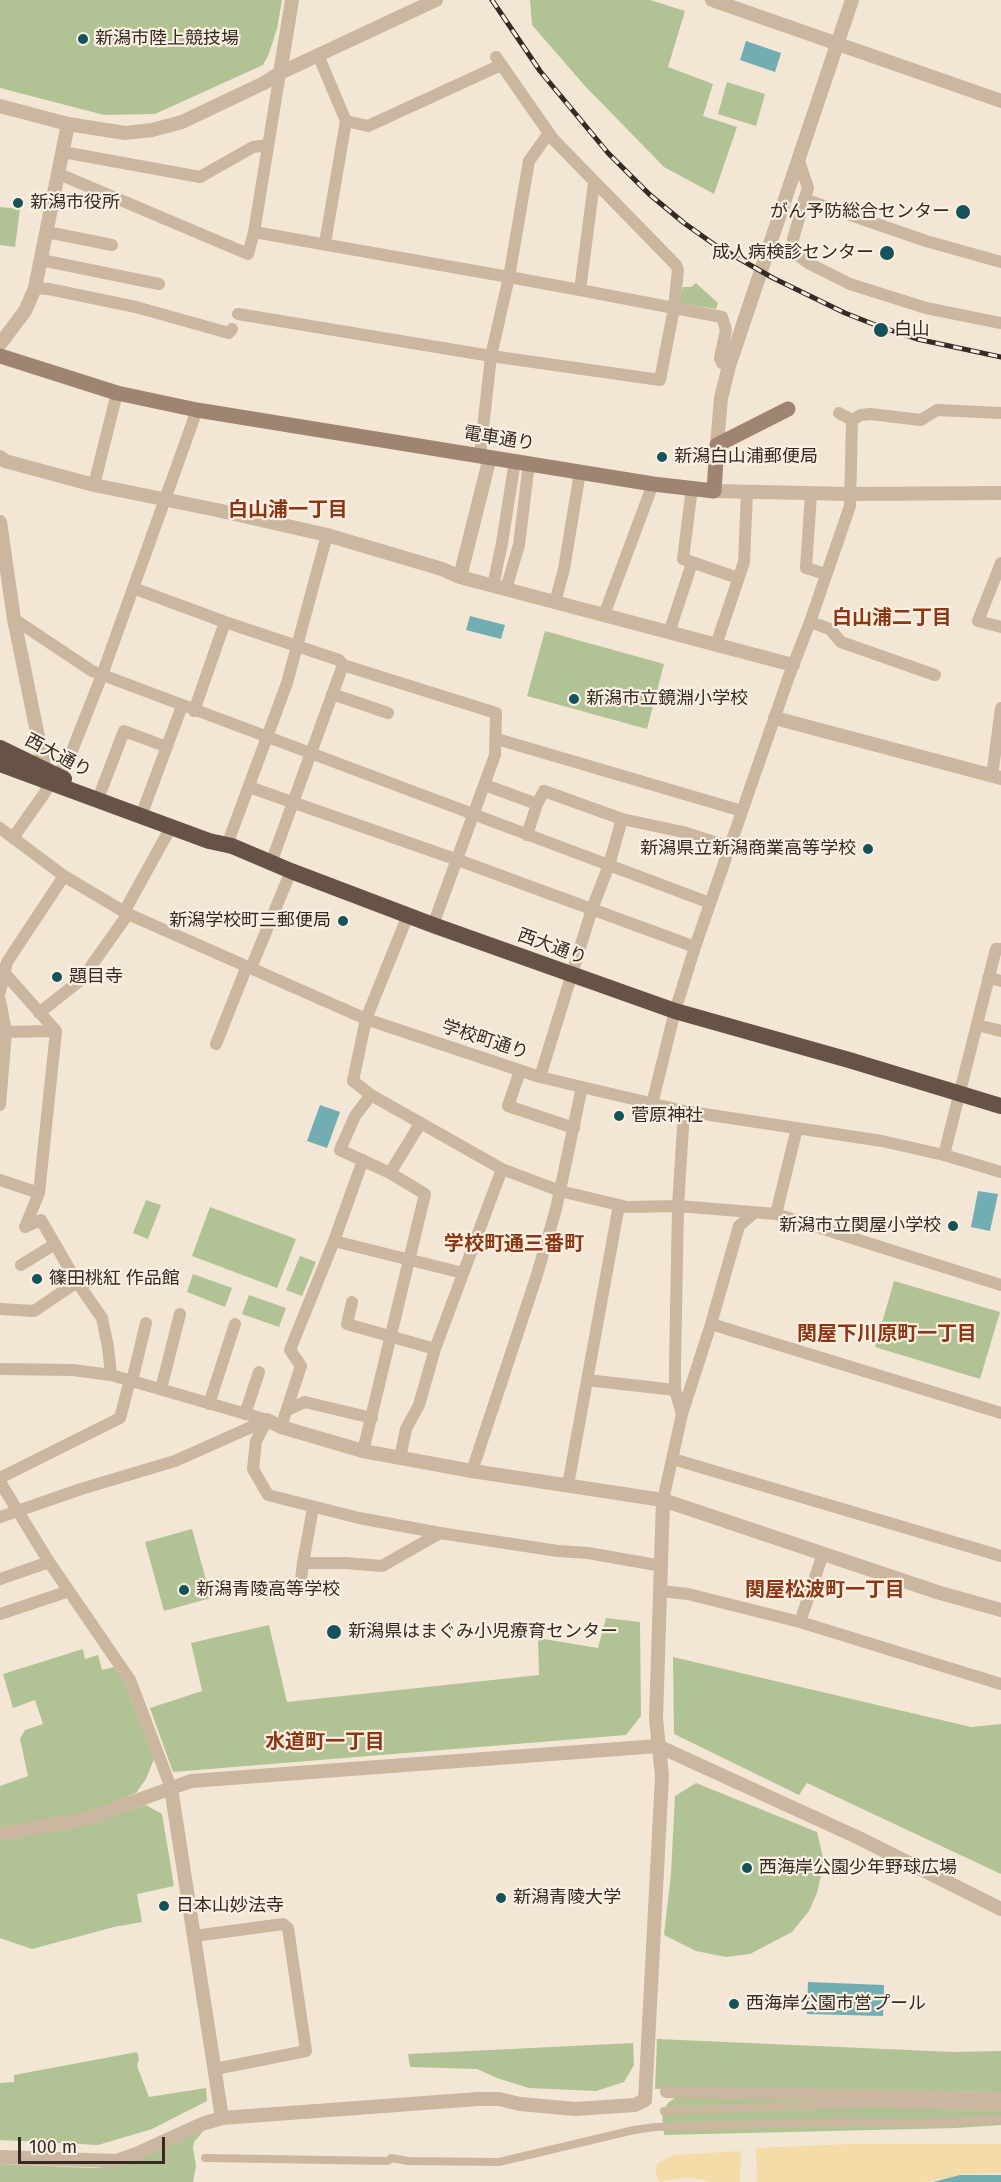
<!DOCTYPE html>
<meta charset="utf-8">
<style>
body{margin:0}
#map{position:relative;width:1001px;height:2182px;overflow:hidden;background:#f3e6d5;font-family:"Fira Sans",sans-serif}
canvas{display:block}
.scale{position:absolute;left:18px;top:2137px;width:147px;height:27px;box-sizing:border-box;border:3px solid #352a24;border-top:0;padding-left:8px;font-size:18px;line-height:21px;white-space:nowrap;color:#352a24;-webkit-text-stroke:4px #faf0e1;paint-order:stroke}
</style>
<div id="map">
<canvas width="1001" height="2182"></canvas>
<div class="scale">100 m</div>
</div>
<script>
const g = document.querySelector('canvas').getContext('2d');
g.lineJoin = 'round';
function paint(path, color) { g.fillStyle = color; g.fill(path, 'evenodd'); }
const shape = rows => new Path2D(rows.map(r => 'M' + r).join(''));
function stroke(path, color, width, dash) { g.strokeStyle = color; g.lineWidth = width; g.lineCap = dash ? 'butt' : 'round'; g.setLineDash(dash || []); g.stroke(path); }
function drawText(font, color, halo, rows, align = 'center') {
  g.font = font + ' "Fira Sans","Noto Sans JP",sans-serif'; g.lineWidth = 4.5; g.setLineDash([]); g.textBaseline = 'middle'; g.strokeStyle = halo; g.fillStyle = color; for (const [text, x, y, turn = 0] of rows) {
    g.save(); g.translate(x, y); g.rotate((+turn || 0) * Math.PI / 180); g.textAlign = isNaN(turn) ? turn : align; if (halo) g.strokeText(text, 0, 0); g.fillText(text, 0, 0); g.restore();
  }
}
const green = shape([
 [0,0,282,0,277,29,268,56,263,65,155,114,104,115,0,88],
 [530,0,650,0,685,11,668,67,713,84,703,116,737,127,714,194,664,167,585,86,532,25],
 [727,82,765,94,756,126,718,114],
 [0,207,20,209,15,247,0,245],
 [696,283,718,303,716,309,679,303,683,287,691,287],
 [545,631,664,664,647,729,527,696],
 [146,1200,161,1205,148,1239,133,1233],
 [210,1207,296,1239,277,1288,192,1256],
 [300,1256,316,1262,302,1296,286,1290],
 [193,1274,232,1288,225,1307,187,1292],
 [894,1281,1000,1312,980,1379,875,1347],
 [249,1295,286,1308,279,1327,242,1314],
 [192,1529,211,1598,164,1611,145,1542],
 [606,1618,640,1622,641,1716,626,1735,173,1772,150,1708,202,1691,191,1643,269,1625,287,1702,539,1675,538,1638,598,1648],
 [83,1649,85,1659,98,1655,102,1670,114,1667,124,1681,154,1759,146,1779,136,1793,84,1815,0,1831,0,1786,28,1776,20,1739,25,1730,43,1724,35,1700,13,1708,3,1674],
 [673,1657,971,1727,1001,1724,1001,1874,807,1783,799,1795,674,1734],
 [696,1783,817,1832,824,1862,817,1893,809,1911,792,1932,750,1954,726,1957,696,1951,664,1935,671,1874,675,1796],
 [146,1805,162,1814,174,1886,137,1894,142,1922,114,1927,32,1949,0,1938,0,1838,87,1823],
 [657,2039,953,2052,1001,2051,1001,2092,655,2089],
 [633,2043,634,2065,624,2082,596,2091,529,2088,497,2078,477,2069,410,2067,408,2054],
 [137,2052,139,2059,137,2066,149,2097,206,2088,207,2101,152,2129,98,2145,0,2140,0,2083,14,2082,14,2075],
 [677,2097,1001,2103,1001,2125,955,2128,664,2135,662,2113,666,2112,666,2106,669,2102],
 [205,2129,194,2142,193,2148,196,2166,193,2182,0,2182,0,2164,93,2168,120,2166]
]);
const sand = shape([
 [851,2144,1001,2144,1001,2173,967,2174,925,2182,757,2182,756,2148],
 [741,2151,740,2182,714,2182,687,2177,660,2182,655,2172,658,2163,674,2155]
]);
const water = shape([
 [746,41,781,53,775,72,740,60],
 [470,616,505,625,501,639,466,630],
 [320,1105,340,1112,327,1148,307,1141],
 [978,1191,998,1194,990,1231,971,1227],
 [808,1982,884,1985,883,2016,807,2014],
 [960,2175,1001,2175,1001,2182,933,2182]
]);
const pedestrian = shape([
 [664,2111,871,2103,1001,2107],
 [205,2158,388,2161,391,2158,408,2161,499,2162,634,2130,655,2127,848,2122,926,2123,1001,2119]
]);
const minor = shape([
 [318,55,346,121,368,126,501,65],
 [496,57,553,139,676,265,678,270,674,308,580,290,594,183],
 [280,73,254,232,509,277,491,356,480,455],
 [549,133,529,161,509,277,580,290],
 [63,152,200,177,253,147,267,145],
 [799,161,808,188,793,239,793,252,810,264,850,284,926,308,1001,323],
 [59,174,248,254,254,232],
 [804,199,926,241,1001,262],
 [47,232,112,245],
 [325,243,346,121],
 [41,260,159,284],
 [35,288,49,289,136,307,225,332,229,333,232,329],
 [238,314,491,356,660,380,674,308,722,317,726,330,720,358,722,363,729,366],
 [839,413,852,420,861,415,870,414,921,420,937,410,1001,413],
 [94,485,117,393],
 [692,488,683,559,738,578],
 [811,494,806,568,826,574],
 [1001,563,978,621,1001,627],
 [493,586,502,543,515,461],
 [133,588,225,622,339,660,343,665,496,713,495,755,433,925],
 [506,589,519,545,529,463],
 [555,602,564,569,580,472],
 [604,615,653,484],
 [14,619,92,671,710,903],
 [810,622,830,629,841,642,935,675],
 [669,633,692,563],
 [716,645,744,562,747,492],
 [332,694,388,713],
 [194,711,225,622],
 [497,739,742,811],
 [992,776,1001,708],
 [485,785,537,804,544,791,622,819,683,832,730,847],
 [249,787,458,860,695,947],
 [98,799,124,731,167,747],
 [141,816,182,706],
 [0,828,64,876,128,914,366,1019,540,1077,582,1087,684,1111,882,1141,944,1155,1001,1172],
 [527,835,537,804],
 [13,838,46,791,47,781,66,766,102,675,197,410],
 [227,845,287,683,327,535],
 [271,863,343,665],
 [124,912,171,827],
 [408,915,366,1019,353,1081,371,1095,502,1169,560,1191,627,1207,678,1206,776,1214,1001,1285],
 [251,968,291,871],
 [1,969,56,1031],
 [988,978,1001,981],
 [0,992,7,962,64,876],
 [0,1000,6,1032,0,1105],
 [39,1013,82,979,128,914],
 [977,1025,1001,1031],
 [56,1031,39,1193,25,1227,41,1220,77,1282,102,1318,108,1347,111,1375],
 [0,1032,56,1031],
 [216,1044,247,966],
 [520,1071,508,1106,574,1128],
 [540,1077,592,909,609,865,622,819],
 [371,1095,355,1116,340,1150,390,1173],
 [652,1104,675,1011,695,947,789,676,810,622,850,506,852,420],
 [944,1155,996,949,1001,949],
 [0,1180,39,1193],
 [776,1214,797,1128],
 [334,1241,463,1273],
 [21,1265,55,1244],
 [352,1302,347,1324,435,1349],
 [0,1309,34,1311,77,1282],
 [711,1324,1001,1413],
 [0,1369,73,1370,111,1375,267,1420],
 [587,1380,675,1390],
 [132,1381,146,1323],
 [161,1389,180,1314],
 [209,1404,235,1324],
 [287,1410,305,1402,372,1418],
 [245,1414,259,1372],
 [682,1414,675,1390,675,1365,678,1206,684,1111],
 [267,1420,256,1441,253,1469,268,1495,359,1518,440,1533,558,1551,588,1553,662,1566],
 [281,1427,301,1366,290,1350,334,1241,363,1160],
 [363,1451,425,1194,390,1173,420,1124],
 [400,1458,406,1429,419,1405,435,1349,502,1169],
 [673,1459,1001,1556],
 [472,1471,536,1278,556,1209,582,1087],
 [0,1478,120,1418,130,1380],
 [0,1482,49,1562,130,1680,171,1788],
 [568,1485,619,1205],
 [663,1500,682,1414,711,1324,739,1226,755,1212],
 [313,1508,303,1563,345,1563,382,1566,440,1533],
 [0,1517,81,1489,175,1461,267,1420],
 [303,1563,300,1588,330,1586],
 [0,1579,49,1562],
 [661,1591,688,1594,800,1622,1001,1684],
 [0,1614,69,1591],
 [800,1622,823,1554],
 [194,1936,283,1924,288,1928,306,2051,215,2069],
 [666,2092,1001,2098]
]);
const tertiary = shape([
 [712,0,1001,101],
 [280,73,292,0],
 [0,106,68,124,125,133,152,130,182,122,264,83,280,73,436,0],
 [0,344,25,311,35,288,68,124],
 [717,445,721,398,729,366,852,0],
 [0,457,5,461,94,485,217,510,327,535,442,569,460,577,490,457],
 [714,491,850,494,1001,493],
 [0,522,14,619,46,776],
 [460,577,793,665],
 [775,718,1001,778],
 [267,1420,281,1427,363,1451,472,1471,663,1500,937,1592,1001,1610],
 [171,1788,222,2118],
 [0,1834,86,1819,191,1781,658,1746,859,1838,1001,1909],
 [0,2157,116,2161,136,2154,202,2124,222,2118,478,2099,499,2099,520,2104,575,2109,635,2105,645,2100,662,1776,656,1719,663,1500]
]);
const secondary = shape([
 [0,356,117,393,197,410,653,484,714,491,717,445,788,409]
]);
const trunk = shape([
 [0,748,64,779],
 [0,764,209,841,232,846,291,871,433,925,675,1011,849,1060,1001,1106]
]);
const rail = shape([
 [492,0,540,71,608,153,649,194,684,223,715,245,773,278,845,313,878,326,917,339,1001,357]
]);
const markers = [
 [83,39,6,"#165259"],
 [18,203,6,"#165259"],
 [963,212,8,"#165259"],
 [887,253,8,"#165259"],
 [881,330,8,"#165259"],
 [662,457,6,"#165259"],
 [574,699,6,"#165259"],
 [868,849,6,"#165259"],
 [343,921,6,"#165259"],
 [57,977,6,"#165259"],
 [619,1116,6,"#165259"],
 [953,1226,6,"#165259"],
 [37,1279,6,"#165259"],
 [184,1590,6,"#165259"],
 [334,1632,8,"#165259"],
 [747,1868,6,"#165259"],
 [501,1898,6,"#165259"],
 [164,1906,6,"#165259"],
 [734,2004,6,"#165259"]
];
const poiNames = [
 ["新潟市陸上競技場",95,39],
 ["新潟市役所",30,203],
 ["がん予防総合センター",950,212,"right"],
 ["成人病検診センター",874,253,"right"],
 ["白山",894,330],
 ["新潟白山浦郵便局",674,457],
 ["新潟市立鏡淵小学校",586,699],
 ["新潟県立新潟商業高等学校",856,849,"right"],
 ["新潟学校町三郵便局",331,921,"right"],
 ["題目寺",69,977],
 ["菅原神社",631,1116],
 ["新潟市立関屋小学校",941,1226,"right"],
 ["篠田桃紅 作品館",49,1279],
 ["新潟青陵高等学校",196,1590],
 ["新潟県はまぐみ小児療育センター",348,1632],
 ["西海岸公園少年野球広場",759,1868],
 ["新潟青陵大学",513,1898],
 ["日本山妙法寺",176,1906],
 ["西海岸公園市営プール",746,2004]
];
const streetNames = [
 ["電車通り",499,439,9],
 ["西大通り",58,756,28],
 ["西大通り",552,947,20],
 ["学校町通り",485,1040,18]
];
const neighbourhoodNames = [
 ["白山浦一丁目",288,510],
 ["白山浦二丁目",892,618],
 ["学校町通三番町",514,1244],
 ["関屋下川原町一丁目",887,1334],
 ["関屋松波町一丁目",825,1590],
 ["水道町一丁目",325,1742]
];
paint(green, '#b1c394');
paint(sand, '#f3dca7');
paint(water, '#71adb2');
stroke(pedestrian, '#cbb6a0', 8);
stroke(minor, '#cbb6a0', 12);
stroke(tertiary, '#cbb6a0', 14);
stroke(secondary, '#9f8472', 15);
stroke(trunk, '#675246', 16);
stroke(rail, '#352a24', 5);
stroke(rail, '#faf0e1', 3, [9]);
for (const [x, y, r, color] of markers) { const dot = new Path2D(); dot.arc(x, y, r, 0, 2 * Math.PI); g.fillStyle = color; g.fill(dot); stroke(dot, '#faf0e1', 2); }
drawText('18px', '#352a24', '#faf0e1', poiNames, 'left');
drawText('18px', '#352a24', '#faf0e1', streetNames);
drawText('bold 20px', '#8b3716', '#faf0e1', neighbourhoodNames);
</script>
